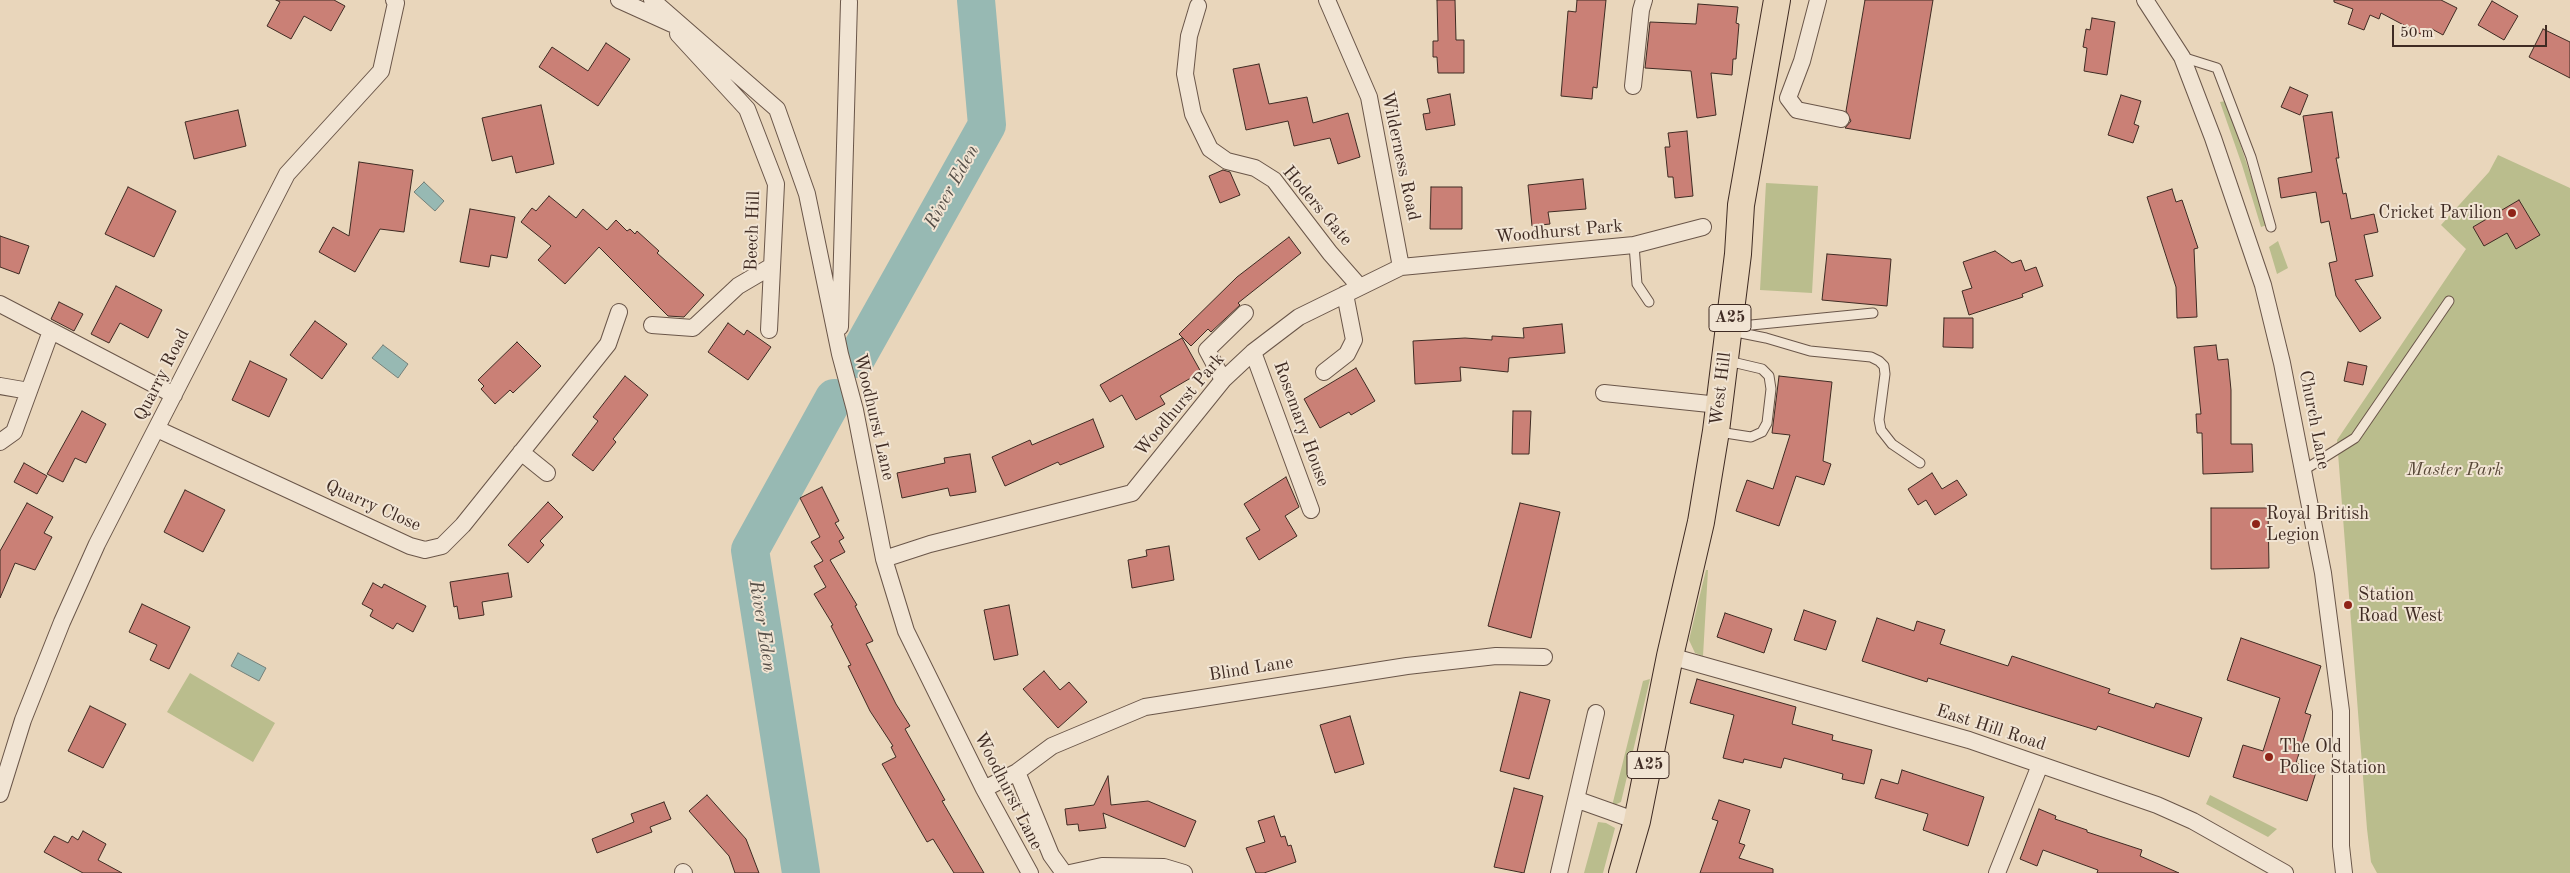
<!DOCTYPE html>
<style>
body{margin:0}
#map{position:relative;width:2570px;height:873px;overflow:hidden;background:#e9d6bb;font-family:"Old Standard TT",serif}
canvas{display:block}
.scale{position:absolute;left:2392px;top:25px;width:155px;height:22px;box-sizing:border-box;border:2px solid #3f2b23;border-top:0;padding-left:6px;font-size:15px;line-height:18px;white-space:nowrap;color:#3f2b23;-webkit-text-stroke:4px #f1e4d3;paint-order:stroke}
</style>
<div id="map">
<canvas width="2570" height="873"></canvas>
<div class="scale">50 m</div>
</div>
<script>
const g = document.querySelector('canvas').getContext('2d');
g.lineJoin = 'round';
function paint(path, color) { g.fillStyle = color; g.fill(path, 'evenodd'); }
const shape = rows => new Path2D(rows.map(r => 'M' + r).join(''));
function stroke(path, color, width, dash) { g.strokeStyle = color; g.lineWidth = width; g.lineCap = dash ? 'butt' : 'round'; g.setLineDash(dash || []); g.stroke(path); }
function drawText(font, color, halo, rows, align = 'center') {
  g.font = font + ' "Old Standard TT",serif'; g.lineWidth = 4; g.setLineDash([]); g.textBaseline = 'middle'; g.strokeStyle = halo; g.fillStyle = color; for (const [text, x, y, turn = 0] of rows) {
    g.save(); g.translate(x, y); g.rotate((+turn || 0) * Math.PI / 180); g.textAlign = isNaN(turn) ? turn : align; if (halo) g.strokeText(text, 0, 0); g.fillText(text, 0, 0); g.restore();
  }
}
const green = shape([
 [2226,101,2267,225,2261,227,2242,165,2220,102],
 [2498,155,2570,188,2570,873,2377,873,2371,862,2367,829,2337,440,2466,249,2441,225,2489,172],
 [1766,183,1818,186,1812,293,1760,290],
 [2278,241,2288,268,2277,274,2269,247],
 [1706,570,1708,570,1703,656,1695,653,1689,640],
 [190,673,275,723,253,762,167,712],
 [1650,679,1621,802,1612,806,1643,681],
 [2210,795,2277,829,2268,837,2206,804],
 [1598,822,1606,823,1615,828,1603,873,1584,873]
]);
const water = shape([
 [424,182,444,201,435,211,414,192,424,182],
 [383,345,408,364,398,378,372,358,383,345],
 [238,653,266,668,259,681,231,666,238,653]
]);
const river = shape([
 [856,359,987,125,976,0],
 [801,873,750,550,834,398]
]);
const building = shape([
 [276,0,334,0,345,6,331,31,304,16,291,39,267,26,280,2,276,0],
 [1437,0,1455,0,1456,40,1464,40,1464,73,1438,73,1437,57,1433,57,1433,41,1438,41,1437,0],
 [1577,0,1606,0,1597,88,1593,87,1592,99,1561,96,1568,11,1576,12,1577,0],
 [1865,0,1933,0,1910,139,1845,128,1851,121,1846,111,1865,0],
 [2334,0,2441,0,2457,8,2443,35,2432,29,2428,38,2381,13,2379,19,2370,15,2364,30,2348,24,2353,9,2334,2,2334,0],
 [2492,1,2518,16,2504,40,2478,25,2492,1],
 [1698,4,1738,7,1736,23,1739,24,1736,59,1733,59,1732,75,1711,73,1716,115,1697,118,1691,71,1645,68,1650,22,1696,24,1698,4],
 [2092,18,2115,22,2107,75,2084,71,2087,48,2083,47,2086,29,2090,30,2092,18],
 [2543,29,2570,42,2570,78,2529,57,2543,29],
 [606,43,630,59,598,106,539,67,552,47,588,71,606,43],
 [1259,64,1269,104,1307,97,1313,123,1348,113,1360,157,1338,164,1330,138,1294,146,1288,121,1246,130,1233,69,1259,64],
 [2290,87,2308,95,2300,115,2281,107,2290,87],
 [1450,94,1455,125,1426,130,1423,114,1430,113,1427,99,1450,94],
 [2121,95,2141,101,2134,124,2139,126,2133,143,2108,135,2121,95],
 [541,105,554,164,516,173,512,156,492,161,482,118,541,105],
 [238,110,246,146,194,159,185,122,238,110],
 [2332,112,2339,158,2336,158,2343,194,2346,193,2351,219,2374,214,2378,232,2364,235,2373,276,2355,280,2381,318,2360,332,2336,296,2329,263,2337,261,2329,221,2321,223,2316,192,2281,198,2278,178,2312,172,2303,116,2332,112],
 [1687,131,1693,196,1675,198,1673,177,1668,177,1665,147,1670,147,1668,133,1687,131],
 [359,162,413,170,404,232,380,229,355,272,319,252,333,227,349,236,359,162],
 [1223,170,1230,172,1240,195,1220,203,1209,176,1223,170],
 [1583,179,1586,209,1548,212,1550,224,1532,226,1528,185,1583,179],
 [128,187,176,211,154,257,105,234,128,187],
 [1431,187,1462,187,1462,229,1430,229,1431,187],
 [2172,189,2176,202,2182,200,2198,248,2194,249,2197,317,2177,318,2176,287,2147,197,2172,189],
 [549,196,576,218,583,209,607,230,616,220,627,231,630,229,635,234,637,231,659,251,657,253,704,295,684,317,668,316,599,247,565,284,538,260,551,246,521,222,532,208,536,211,549,196],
 [2519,200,2540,235,2516,249,2507,233,2484,246,2473,227,2519,200],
 [470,209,515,217,507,258,491,255,489,267,460,262,470,209],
 [0,236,29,246,19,274,0,267,0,236],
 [1289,237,1301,253,1238,303,1240,305,1211,332,1208,329,1191,346,1179,334,1237,277,1289,237],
 [1995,251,2012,263,2021,260,2025,271,2036,267,2043,286,2022,294,2023,297,1969,315,1962,291,1972,288,1963,262,1995,251],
 [1827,254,1891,259,1887,306,1822,300,1827,254],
 [116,286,162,310,148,338,120,323,109,343,91,334,116,286],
 [59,302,83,314,74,331,51,319,59,302],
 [1944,318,1973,318,1973,348,1943,347,1944,318],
 [315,321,347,344,322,379,290,355,315,321],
 [728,323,744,335,747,330,771,347,748,380,708,352,728,323],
 [1562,324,1565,353,1509,358,1508,372,1460,367,1461,381,1415,384,1413,341,1465,338,1492,340,1492,336,1524,338,1523,328,1562,324],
 [1182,338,1201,372,1160,396,1165,404,1136,420,1122,395,1110,402,1100,385,1182,338],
 [517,342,541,366,513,393,510,390,495,404,481,389,484,386,478,380,517,342],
 [2216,345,2218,360,2228,359,2231,390,2231,444,2252,444,2253,472,2203,474,2202,433,2197,433,2196,414,2201,414,2194,347,2216,345],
 [250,361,287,379,269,417,232,400,250,361],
 [2348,362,2367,366,2363,385,2344,381,2348,362],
 [1356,368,1375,401,1351,415,1349,412,1320,428,1304,399,1356,368],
 [625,376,648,395,613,439,616,442,593,471,572,455,598,421,593,417,625,376],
 [1779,376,1832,382,1823,461,1831,464,1824,485,1796,476,1779,526,1736,511,1747,480,1773,489,1790,435,1772,433,1779,376],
 [82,411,106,424,86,463,75,458,63,482,47,474,82,411],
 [1513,411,1531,411,1529,454,1512,454,1513,411],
 [1093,419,1104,447,1060,465,1058,462,1005,486,992,457,1030,440,1032,445,1093,419],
 [970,454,976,492,950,496,948,488,902,498,897,473,945,463,944,458,970,454],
 [24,463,47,476,37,494,14,482,24,463],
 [1932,473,1942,489,1957,480,1967,495,1935,515,1926,500,1918,505,1908,489,1932,473],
 [1286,477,1299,507,1285,516,1297,536,1259,560,1246,538,1260,530,1244,504,1286,477],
 [822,487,839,521,835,523,844,538,839,541,845,552,830,560,857,605,855,606,873,641,866,644,896,704,910,726,905,729,945,800,942,801,984,873,954,873,933,839,927,842,882,764,896,757,891,747,893,746,870,711,848,666,851,665,831,626,833,625,814,594,826,587,814,566,823,561,811,542,820,537,800,498,822,487],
 [185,490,225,510,203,552,164,532,185,490],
 [548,502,563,517,540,541,544,545,528,563,508,545,548,502],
 [27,503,53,517,44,533,52,537,35,570,15,563,0,598,0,551,27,503],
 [1520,503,1560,512,1531,638,1488,626,1520,503],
 [2211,508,2268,508,2269,568,2211,569,2211,508],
 [1169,546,1174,580,1132,588,1128,560,1147,556,1146,550,1169,546],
 [508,573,512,597,482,602,484,615,459,619,457,606,454,607,450,582,508,573],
 [373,583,382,588,384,584,426,606,413,632,397,623,393,629,370,616,373,610,362,604,373,583],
 [142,604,190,627,169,669,150,660,157,645,129,632,142,604],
 [1009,605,1018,655,994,660,984,610,1009,605],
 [1804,610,1836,621,1826,650,1794,640,1804,610],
 [1725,613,1772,629,1764,653,1717,637,1725,613],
 [1877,618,1914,631,1917,621,1945,630,1940,644,2008,666,2012,656,2110,689,2108,693,2154,708,2156,703,2202,718,2189,757,2098,726,2096,730,1928,678,1927,682,1862,661,1877,618],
 [2241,638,2321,666,2305,713,2311,715,2296,763,2317,769,2307,801,2233,777,2243,745,2263,751,2280,698,2227,680,2241,638],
 [1044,671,1060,690,1069,682,1087,702,1058,728,1023,689,1044,671],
 [1697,679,1796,707,1792,724,1833,735,1832,740,1872,750,1864,784,1842,779,1843,774,1784,758,1781,768,1744,759,1743,763,1723,758,1734,715,1690,703,1697,679],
 [1520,692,1550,700,1529,779,1500,771,1520,692],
 [90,706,126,724,103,768,68,751,90,706],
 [1350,716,1364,764,1335,773,1320,725,1350,716],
 [1902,770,1984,797,1968,846,1923,830,1928,814,1875,798,1881,779,1898,784,1902,770],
 [1108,776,1111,805,1148,801,1196,821,1185,847,1103,813,1106,828,1079,831,1078,824,1067,825,1065,809,1094,805,1108,776],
 [1514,788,1543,796,1524,873,1494,867,1514,788],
 [707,795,746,839,759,873,735,873,729,856,689,811,707,795],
 [1719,800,1750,810,1739,843,1745,845,1739,858,1773,869,1773,873,1700,873,1718,821,1712,819,1719,800],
 [664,802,671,819,650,827,652,832,597,853,592,839,634,822,631,814,664,802],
 [2039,809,2056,816,2055,819,2087,830,2087,832,2142,850,2140,856,2179,873,2097,873,2098,870,2043,850,2037,866,2020,859,2039,809],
 [1274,816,1281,837,1285,836,1288,846,1291,845,1296,862,1264,873,1256,873,1246,848,1265,842,1258,821,1274,816],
 [83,831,106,844,98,860,122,873,83,873,44,852,54,836,68,843,72,836,78,840,83,831]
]);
const service = shape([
 [2182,57,2217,68,2251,157,2271,227],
 [1634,245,1637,284,1649,302],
 [1731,327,1873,313],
 [1731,331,1766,338,1810,351,1871,357,1879,361,1884,366,1885,374,1879,420,1881,430,1892,444,1920,463],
 [1719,432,1751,437,1762,432,1767,423,1771,389,1769,376,1762,369,1728,361],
 [2304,470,2355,438,2449,301]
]);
const minor = shape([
 [619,0,672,24],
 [652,0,777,109,807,194,840,354,855,410,884,559,906,631,984,789,1030,873],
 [1327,0,1369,97,1401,267],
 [1818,0,1802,61,1788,98,1797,110,1841,119],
 [2145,0,2182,57,2213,138,2263,285,2282,363,2323,573,2341,711,2341,846,2344,873],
 [1198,6,1189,36,1185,74,1193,114,1210,149,1227,161,1255,168,1274,180,1330,253,1359,286],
 [678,34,747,109,776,184,769,330],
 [1633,86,1641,10,1644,0],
 [0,304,174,395],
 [652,325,693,328,738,286,772,266],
 [840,327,849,2],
 [1253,352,1311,510],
 [1324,372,1347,354,1354,340,1345,294],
 [1223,380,1207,350,1245,313],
 [0,386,29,391],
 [1604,393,1719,405],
 [157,429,410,546,425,550,442,546,463,525,608,344,619,312],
 [0,442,14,432,51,331],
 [521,452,547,473],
 [884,559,930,544,1132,493,1223,380,1253,352,1299,317,1401,267,1634,245,1703,227],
 [1670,656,1969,740,2157,805,2193,821,2285,873],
 [1017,772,1051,855,1064,873],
 [984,789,1017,772,1052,746,1145,707,1407,666,1496,656,1544,657],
 [0,794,23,720,62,622,97,544,287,174,381,71,396,3,394,0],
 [1578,800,1637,821],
 [683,872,684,873],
 [1070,873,1102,866,1164,867,1184,873],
 [1559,873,1596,713],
 [1997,873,2040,765]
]);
const primary = shape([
 [1622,873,1637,821,1670,656,1701,522,1716,431,1738,254,1741,205,1777,0]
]);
const markers = [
 [2512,213,5,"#8f2418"],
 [2256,524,5,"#8f2418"],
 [2348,605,5,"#8f2418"],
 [2269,757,5,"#8f2418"]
];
const shields = [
 [1730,318,42],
 [1648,765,42]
];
const shieldNames = [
 ["A25",1730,318],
 ["A25",1648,765]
];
const streetNames = [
 ["Wilderness Road",1400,156,78],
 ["Hoders Gate",1317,206,50],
 ["Beech Hill",753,231,-88],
 ["Woodhurst Park",1559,232,-5],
 ["Quarry Road",162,375,-63],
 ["West Hill",1721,389,-83],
 ["Woodhurst Park",1180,405,-50],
 ["Woodhurst Lane",874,417,77],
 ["Church Lane",2314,420,79],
 ["Rosemary House",1301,424,70],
 ["Quarry Close",373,506,24],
 ["Blind Lane",1251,669,-9],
 ["East Hill Road",1991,728,18],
 ["Woodhurst Lane",1008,791,63]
];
const poiNames = [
 ["Cricket Pavilion",2502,213,"right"],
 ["Royal British",2266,514],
 ["Legion",2266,535],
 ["Station",2358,595],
 ["Road West",2358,616],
 ["The Old",2279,747],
 ["Police Station",2279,768]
];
const parkNames = [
 ["Master Park",2455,470]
];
const waterNames = [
 ["River Eden",952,187,-61],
 ["River Eden",762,626,81]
];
paint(green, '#babd8d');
paint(water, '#97b9b3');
stroke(water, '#748079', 1);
stroke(river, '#97b9b3', 38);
paint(building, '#ca8076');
stroke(building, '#3f2b23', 1);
stroke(service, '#6a5649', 11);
stroke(minor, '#6a5649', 18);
stroke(primary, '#3f2b23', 28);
stroke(service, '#f1e4d3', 9);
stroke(minor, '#f1e4d3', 16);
stroke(primary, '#e9d6bb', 26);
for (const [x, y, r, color] of markers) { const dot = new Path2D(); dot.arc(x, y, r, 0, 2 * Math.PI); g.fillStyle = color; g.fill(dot); stroke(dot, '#f1e4d3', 2); }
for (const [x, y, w] of shields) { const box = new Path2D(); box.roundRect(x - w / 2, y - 13.5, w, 27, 4); g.fillStyle = '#f1e4d3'; g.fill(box); stroke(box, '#3f2b23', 1); }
drawText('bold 16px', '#3f2b23', null, shieldNames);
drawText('18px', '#3f2b23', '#f1e4d3', streetNames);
drawText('18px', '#3f2b23', '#f1e4d3', poiNames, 'left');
drawText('italic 18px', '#584838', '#f1e4d3', parkNames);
drawText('italic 19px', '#554e47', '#f1e4d3', waterNames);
</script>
